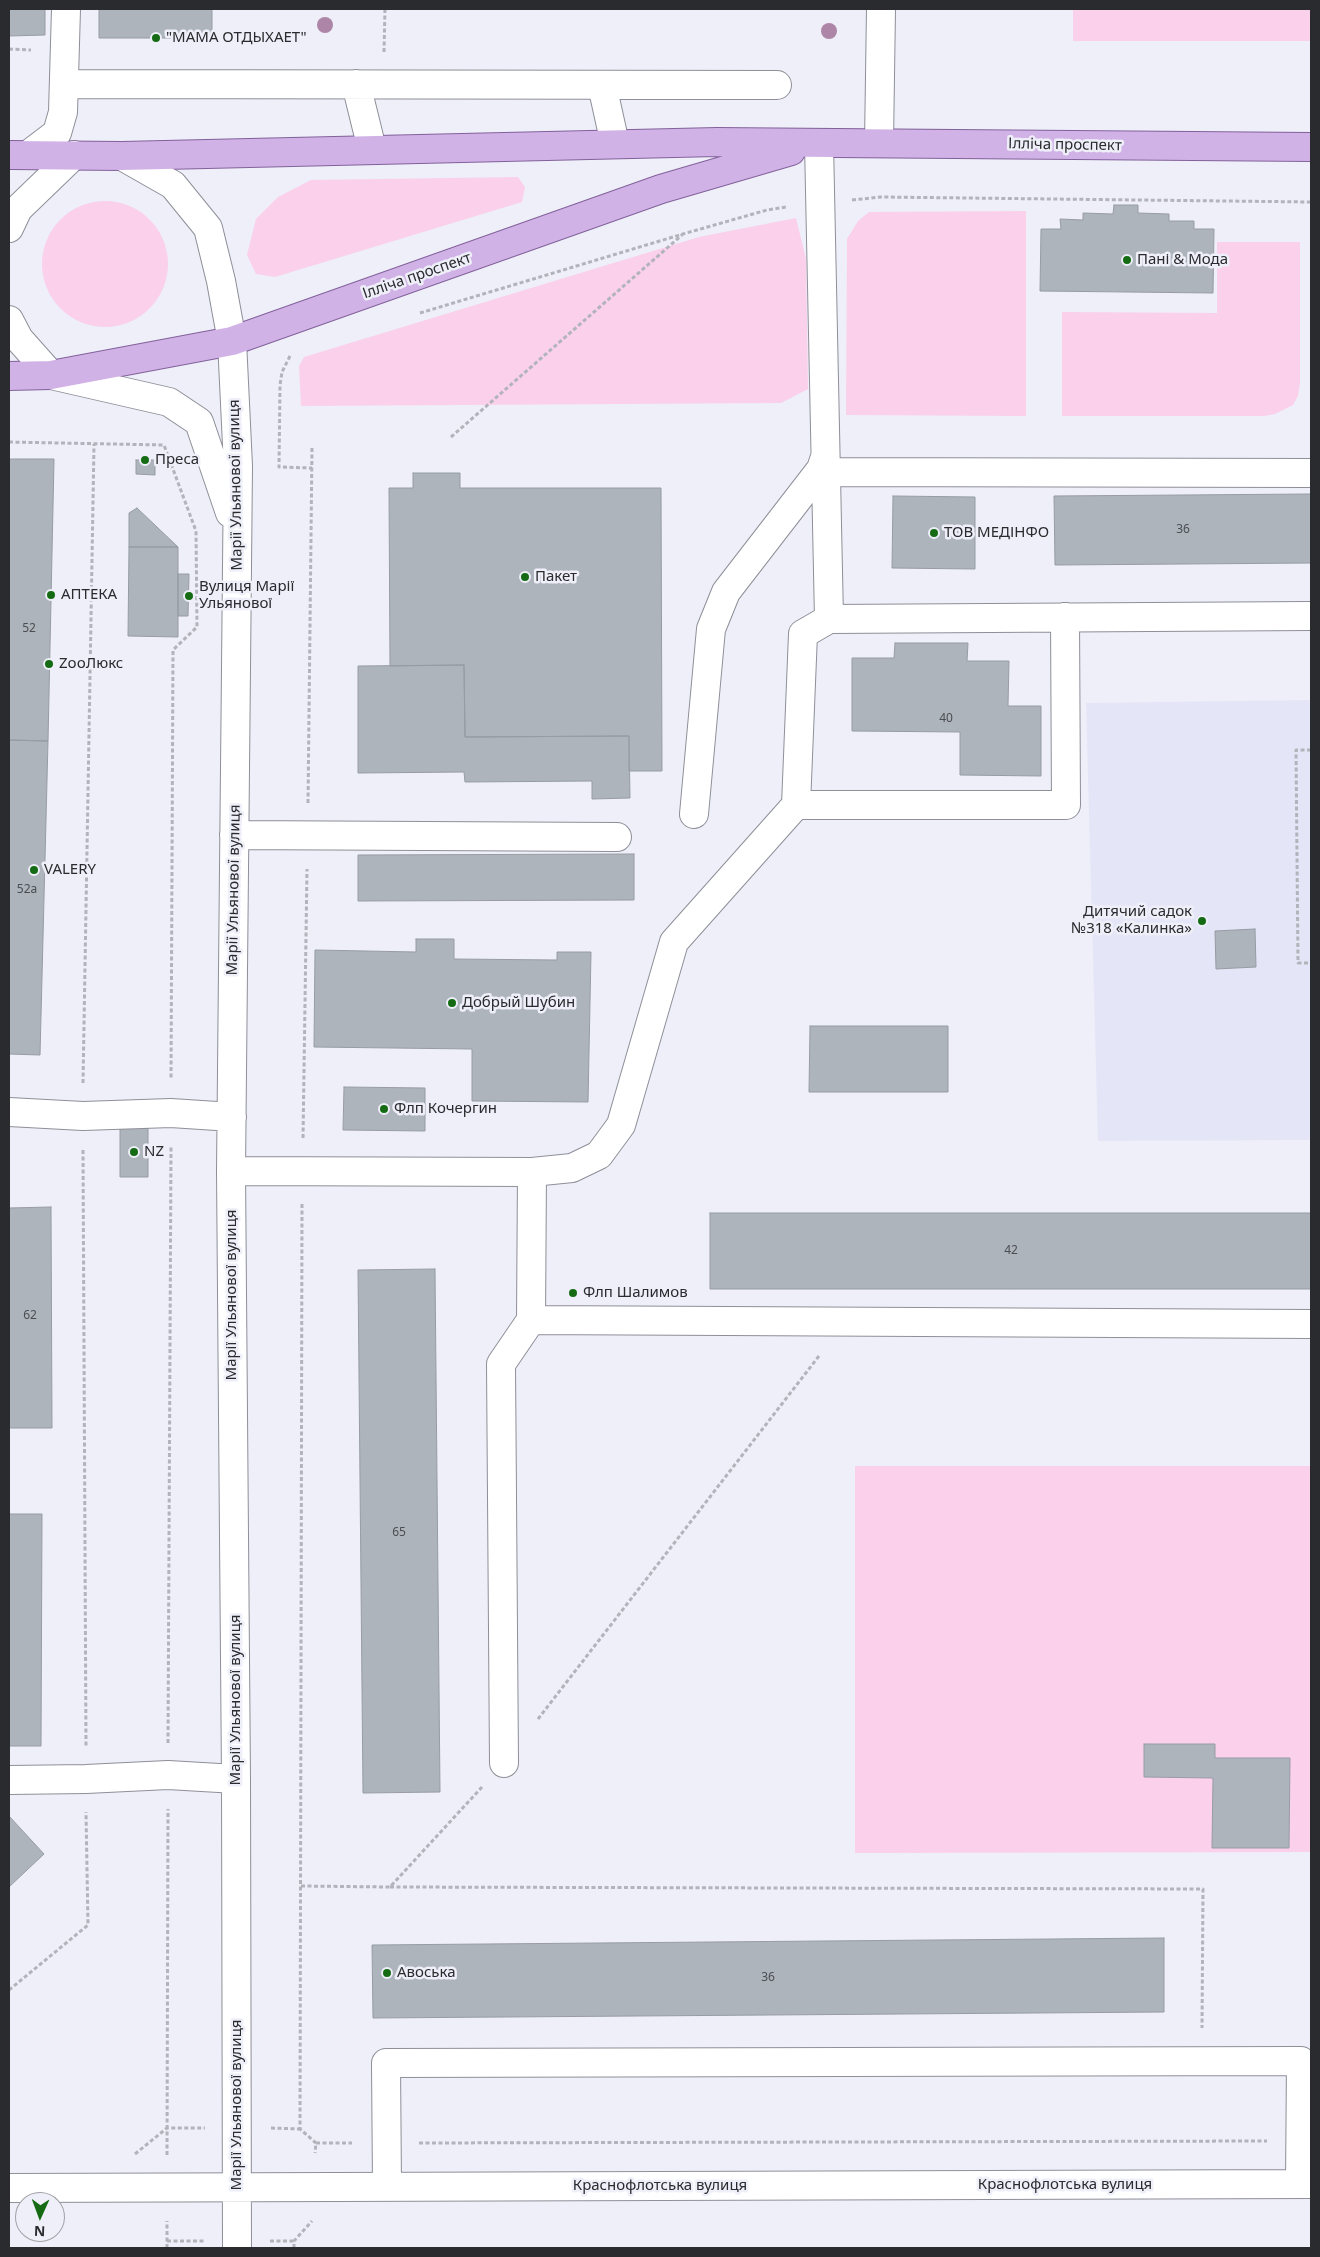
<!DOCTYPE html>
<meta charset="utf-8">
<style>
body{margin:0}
#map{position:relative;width:1320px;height:2257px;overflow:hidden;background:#eeeff8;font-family:"Noto Sans",sans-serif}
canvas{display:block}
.frame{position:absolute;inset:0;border:10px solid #2a2b2e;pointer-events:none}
.north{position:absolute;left:15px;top:2192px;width:50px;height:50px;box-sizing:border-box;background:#eeeff8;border:1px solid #a0a1a7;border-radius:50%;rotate:182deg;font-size:14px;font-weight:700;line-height:20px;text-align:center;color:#2a2b2e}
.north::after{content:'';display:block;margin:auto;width:18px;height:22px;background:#146b13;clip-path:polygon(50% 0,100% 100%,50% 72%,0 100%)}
</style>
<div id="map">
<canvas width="1320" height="2257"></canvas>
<div class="frame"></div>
<div class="north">N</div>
</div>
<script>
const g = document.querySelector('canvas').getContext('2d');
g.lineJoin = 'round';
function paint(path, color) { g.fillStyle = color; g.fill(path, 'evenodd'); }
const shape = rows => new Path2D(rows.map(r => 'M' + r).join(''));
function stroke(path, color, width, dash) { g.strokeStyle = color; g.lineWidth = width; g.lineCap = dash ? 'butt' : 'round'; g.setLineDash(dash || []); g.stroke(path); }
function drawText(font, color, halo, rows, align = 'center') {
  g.font = font + ' "Noto Sans",sans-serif'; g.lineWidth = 5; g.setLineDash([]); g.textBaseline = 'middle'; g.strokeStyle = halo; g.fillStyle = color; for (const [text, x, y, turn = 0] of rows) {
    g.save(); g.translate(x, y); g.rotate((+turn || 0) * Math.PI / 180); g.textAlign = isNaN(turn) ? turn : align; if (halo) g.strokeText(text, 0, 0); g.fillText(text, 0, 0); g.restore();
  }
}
const built = shape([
 [1311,700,1311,1140,1098,1141,1086,703]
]);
const green = shape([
 [1073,9,1311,9,1311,41,1073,41],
 [518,177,525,187,522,202,275,277,256,274,247,255,256,219,278,197,311,180],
 '42 264a63 63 0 1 1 126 0a63 63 0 1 1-126 0Z',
 [1026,211,1026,416,846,415,847,239,858,221,869,212],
 [796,218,806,259,808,389,781,403,301,406,299,366,304,357,699,237],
 [1217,242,1300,242,1300,383,1298,396,1293,405,1275,414,1264,416,1062,416,1062,312,1217,313],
 [855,1466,1311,1466,1311,1852,855,1853]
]);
const building = shape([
 [9,9,45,9,45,35,9,36,9,9],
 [99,9,212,9,212,38,99,38,99,9],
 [1114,205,1138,205,1138,213,1169,214,1169,221,1194,221,1194,229,1214,229,1213,293,1040,291,1041,229,1061,229,1060,219,1083,220,1083,213,1113,214,1114,205],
 [9,459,54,459,48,741,9,740,9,459],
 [136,460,155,460,155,475,136,474,136,460],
 [413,473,460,473,460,488,661,488,662,771,629,771,629,736,465,737,464,665,390,666,389,488,413,488,413,473],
 [1311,494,1311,563,1055,565,1054,496,1311,494],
 [893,496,975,497,975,569,892,568,893,496],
 [137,508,178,547,129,547,129,513,137,508],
 [129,547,178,547,178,637,128,636,129,547],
 [178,574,189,574,188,616,178,616,178,574],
 [895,643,968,643,967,661,1009,661,1008,706,1041,706,1041,776,960,775,960,732,852,731,852,658,894,658,895,643],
 [464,665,465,737,629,736,630,798,592,799,592,781,465,782,464,772,358,773,358,666,464,665],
 [9,740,48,741,40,1055,9,1054,9,740],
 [634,854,634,900,358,901,358,855,634,854],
 [1255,929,1256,967,1216,969,1215,931,1255,929],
 [416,939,454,939,454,959,557,960,557,952,591,952,588,1102,472,1101,472,1049,314,1047,315,950,416,952,416,939],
 [810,1026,948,1026,948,1092,809,1092,810,1026],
 [344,1087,425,1088,425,1131,343,1130,344,1087],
 [120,1128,148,1128,148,1177,120,1177,120,1128],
 [51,1207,52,1428,9,1428,9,1208,51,1207],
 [710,1213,1311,1213,1311,1289,710,1289,710,1213],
 [435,1269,440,1792,363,1793,358,1270,435,1269],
 [9,1514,42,1514,41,1746,9,1746,9,1514],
 [1144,1744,1215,1744,1215,1758,1290,1758,1289,1848,1212,1848,1213,1778,1144,1777,1144,1744],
 [9,1816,44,1854,9,1887,9,1816],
 [1164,1938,1164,2012,373,2018,372,1945,1164,1938]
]);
const path = shape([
 [9,49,31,50],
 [384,52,385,9],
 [852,200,881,197,1311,202],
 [420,313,683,234,767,210,786,207],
 [290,356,282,372,280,385,279,467,312,468],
 [451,437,682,235],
 [9,442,164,445,196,531,197,627,173,650,171,1080],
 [1311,750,1296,750,1298,963,1311,963],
 [308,803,312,447],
 [83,1083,94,444],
 [303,1138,307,869],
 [83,1150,86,1746],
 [302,1204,300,2129,316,2143,315,2153],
 [538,1719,819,1356],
 [168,1743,171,1146],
 [301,1886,390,1887,482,1787],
 [390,1887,1203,1889,1202,2028],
 [9,1990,88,1925,86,1812],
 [271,2128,300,2129],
 [316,2143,352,2143],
 [419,2143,1267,2141],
 [135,2154,167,2128,205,2128],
 [167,2155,168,1809],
 [167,2241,204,2241],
 [270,2241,294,2241],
 [167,2248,167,2221],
 [294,2248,294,2241,312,2221]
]);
const minor = shape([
 [64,84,777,85],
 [356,84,372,149],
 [602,85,615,144],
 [819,143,829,619],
 [879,143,881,9],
 [28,155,57,133,63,112,66,9],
 [122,156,173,185,208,228,221,281,232,341,238,466,231,1171,236,1779,237,2248],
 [9,228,18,209,74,155],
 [9,320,19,339,51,375,169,402,199,422,230,513],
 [825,472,1311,473],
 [796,805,1066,805,1065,617],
 [694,814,711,629,726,592,821,469,825,457],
 [234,835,617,837],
 [9,1112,83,1116,171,1113,232,1117],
 [231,1171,532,1172,531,1320,1311,1324],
 [532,1172,572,1168,599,1155,621,1125,674,942,796,805,803,634,829,619,1311,616],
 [504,1763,501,1364,531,1320],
 [9,1780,86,1779,168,1775,236,1779],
 [387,2187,386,2063,1301,2061,1300,2184],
 [9,2188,1311,2184]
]);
const major = shape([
 [9,155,122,156,717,142,1311,147],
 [9,376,51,375,232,341,661,189,791,151]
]);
const trees = [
 [325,25],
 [829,31]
];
const markers = [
 [156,38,5,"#146b13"],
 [1127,260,5,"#146b13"],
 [145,460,5,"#146b13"],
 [934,533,5,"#146b13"],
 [525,577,5,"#146b13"],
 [51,595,5,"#146b13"],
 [189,596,5,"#146b13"],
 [49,664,5,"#146b13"],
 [34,870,5,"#146b13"],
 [1202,921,5,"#146b13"],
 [452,1003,5,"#146b13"],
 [384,1109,5,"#146b13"],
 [134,1152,5,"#146b13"],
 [573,1293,5,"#146b13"],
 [387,1973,5,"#146b13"]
];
const numberNames = [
 ["36",1183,530],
 ["52",29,629],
 ["40",946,719],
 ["52а",27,890],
 ["42",1011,1251],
 ["62",30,1316],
 ["65",399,1533],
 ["36",768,1978]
];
const poiNames = [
 ["\"МАМА ОТДЫХАЕТ\"",166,38],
 ["Пані & Мода",1137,260],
 ["Преса",155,460],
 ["ТОВ МЕДІНФО",944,533],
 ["Пакет",535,577],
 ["Вулиця Марії",199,587],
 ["Ульянової",199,604],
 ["АПТЕКА",61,595],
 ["ZooЛюкс",59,664],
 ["VALERY",44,870],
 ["Дитячий садок",1192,912,"right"],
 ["№318 «Калинка»",1192,929,"right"],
 ["Добрый Шубин",462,1003],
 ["Флп Кочергин",394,1109],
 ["NZ",144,1152],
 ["Флп Шалимов",583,1293],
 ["Авоська",397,1973]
];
const streetNames = [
 ["Ілліча проспект",1065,145,1],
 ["Ілліча проспект",417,276,-19],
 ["Марії Ульянової вулиця",236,485,-91],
 ["Марії Ульянової вулиця",234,890,-89],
 ["Марії Ульянової вулиця",232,1295,-90],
 ["Марії Ульянової вулиця",236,1700,-90],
 ["Марії Ульянової вулиця",237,2105,-90],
 ["Краснофлотська вулиця",1065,2185],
 ["Краснофлотська вулиця",660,2186]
];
paint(built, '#e4e6f7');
paint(green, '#fad0eb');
paint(building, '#aeb4bc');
stroke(building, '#979ca4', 1);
stroke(minor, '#8e8f98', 30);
stroke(major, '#82619b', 30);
stroke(path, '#b2b3bb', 3, [4, 2.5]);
stroke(minor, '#fff', 28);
stroke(major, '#d1b2e6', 28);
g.fillStyle = '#ad85a7';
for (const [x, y] of trees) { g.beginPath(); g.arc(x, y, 8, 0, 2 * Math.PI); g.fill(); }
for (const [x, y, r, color] of markers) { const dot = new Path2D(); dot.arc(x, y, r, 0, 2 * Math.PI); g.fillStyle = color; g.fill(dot); stroke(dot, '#eeeff8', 2); }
drawText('12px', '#4b4d52', null, numberNames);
drawText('15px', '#2a2b2e', '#eeeff8', poiNames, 'left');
drawText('15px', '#2a2b2e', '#eeeff8', streetNames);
</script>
